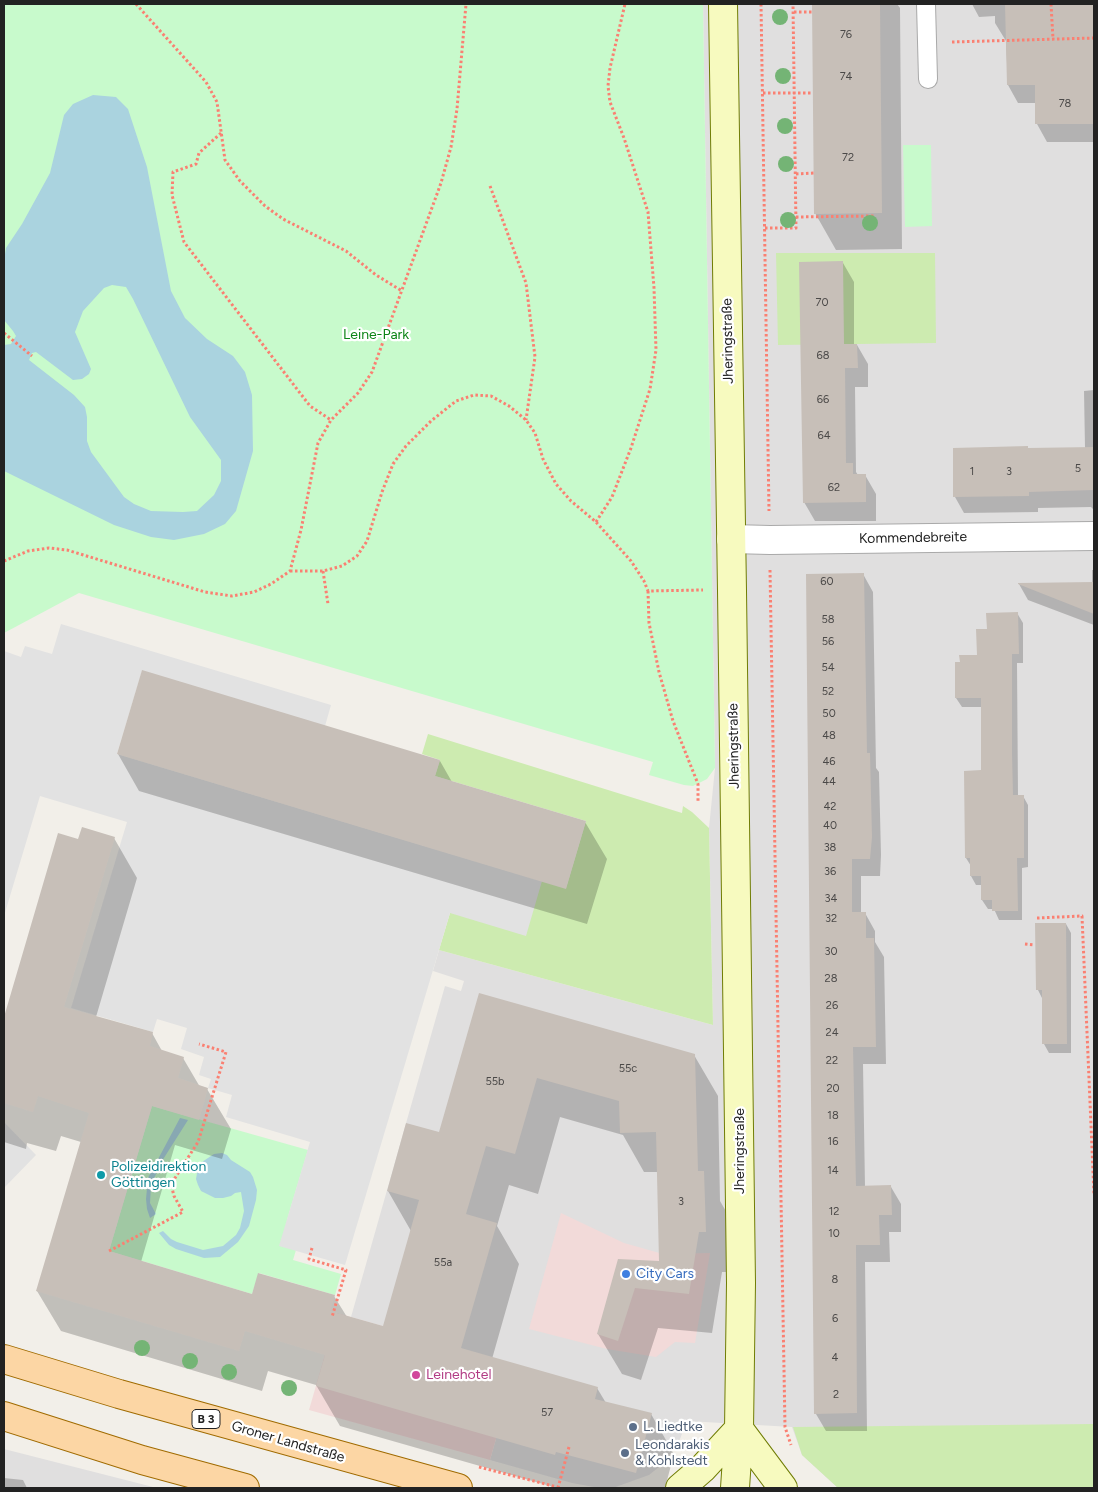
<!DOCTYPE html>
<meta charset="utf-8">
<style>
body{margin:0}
#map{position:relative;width:1098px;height:1492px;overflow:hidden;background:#f2efe9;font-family:Figtree,sans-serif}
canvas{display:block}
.frame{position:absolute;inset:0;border:5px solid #222;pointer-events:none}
</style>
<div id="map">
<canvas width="1098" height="1492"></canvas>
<div class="frame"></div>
</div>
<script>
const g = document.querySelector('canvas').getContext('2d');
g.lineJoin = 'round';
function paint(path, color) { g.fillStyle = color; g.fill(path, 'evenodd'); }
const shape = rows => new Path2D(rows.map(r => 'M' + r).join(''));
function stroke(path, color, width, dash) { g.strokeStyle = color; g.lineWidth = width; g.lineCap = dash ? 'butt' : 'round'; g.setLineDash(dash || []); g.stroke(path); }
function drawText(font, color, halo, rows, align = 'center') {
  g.font = font + ' Figtree,sans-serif'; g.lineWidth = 4.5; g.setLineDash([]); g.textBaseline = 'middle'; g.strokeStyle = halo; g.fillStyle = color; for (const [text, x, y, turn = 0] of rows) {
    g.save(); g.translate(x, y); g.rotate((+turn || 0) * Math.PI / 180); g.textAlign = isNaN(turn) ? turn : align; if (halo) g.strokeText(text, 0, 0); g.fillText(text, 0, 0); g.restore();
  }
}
const residential = shape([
 [703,4,1094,4,1094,1488,838,1488,802,1455,792,1427,687,1421,680,1439,664,1463,649,1475,613,1488,594,1487,572,1483,490,1460,517,1365,351,1317,445,986,461,991,464,981,433,971,439,950,713,1025,709,828,715,768],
 [4,1449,157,1488,4,1488]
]);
const commercial = shape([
 [561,1213,624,1243,663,1254,710,1253,695,1343,675,1342,656,1357,607,1349,529,1329],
 [337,1313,517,1365,490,1460,309,1410]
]);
const grass = shape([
 [776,253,935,253,936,343,778,345],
 [428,734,682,813,683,806,692,812,709,828,713,1025,439,950,450,913,542,881,566,888,586,821,435,776,440,760,422,754],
 [1094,1424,1094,1488,838,1488,802,1455,793,1427]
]);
const park = shape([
 [4,4,703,4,715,768,707,779,693,786,684,785,649,775,653,762,79,593,4,633],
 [903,145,931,145,932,226,905,227],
 [152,1106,308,1150,287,1220,291,1246,296,1250,293,1260,341,1274,335,1295,259,1273,252,1294,109,1251]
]);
const parking = shape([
 [61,624,331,705,325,726,142,671,117,754,542,881,526,936,450,913,345,1265,279,1246,310,1142,226,1117,232,1095,208,1088,211,1079,199,1075,204,1057,181,1049,187,1028,157,1019,153,1032,71,1008,127,822,40,796,4,916,4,651,21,657,25,646,52,654],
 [4,1122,36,1155,4,1188]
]);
const water = shape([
 [93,95,116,97,128,109,147,167,171,291,185,318,207,339,233,356,245,372,252,395,253,451,236,511,225,524,204,534,174,540,151,537,114,525,4,471,4,345,11,344,16,336,13,331,4,320,4,260,6,248,22,224,50,173,64,115,73,104],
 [112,285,126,287,133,299,190,417,221,460,221,481,214,495,197,511,183,512,151,511,134,504,124,497,91,452,87,441,87,417,85,407,74,395,29,360,32,353,36,352,73,380,82,379,89,374,91,369,75,332,83,311,104,288],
 [180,1118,188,1120,162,1161,151,1185,150,1203,156,1214,150,1218,147,1209,146,1199,148,1178],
 [222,1153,227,1155,231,1160,250,1172,253,1177,257,1190,256,1200,249,1226,238,1242,220,1257,204,1258,176,1249,169,1245,159,1233,163,1231,171,1239,177,1242,203,1250,223,1246,236,1235,240,1228,244,1211,241,1192,235,1193,231,1196,223,1198,215,1198,201,1191,198,1185,196,1179,197,1173,202,1162,214,1154]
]);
const shadow = shape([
 [813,4,897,4,900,8,902,249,836,250,815,213],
 [972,4,1094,4,1094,142,1047,142,1037,124,1036,103,1018,103,1008,85,1006,41,995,23,995,16,979,17],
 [843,263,854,282,854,345,857,345,868,364,868,387,855,387,856,472,858,475,865,475,876,494,876,521,815,521,804,502],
 [1094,390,1094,510,1091,507,1038,508,1038,512,964,513,955,497,954,449,1085,448,1084,391],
 [1092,570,1094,570,1094,625,1028,600,1019,584,1092,583],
 [863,574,873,592,876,768,879,772,881,855,880,876,861,876,861,913,865,913,875,931,875,942,884,957,886,1064,863,1064,865,1187,891,1187,901,1204,901,1232,889,1232,890,1262,865,1262,867,1431,826,1431,816,1414],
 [1017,613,1023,623,1023,663,1017,663,1018,796,1023,796,1028,805,1028,867,1022,868,1022,920,999,920,994,909,988,909,982,900,982,885,976,885,971,876,971,866,966,858,965,772,982,772,982,707,962,707,956,698,978,656,988,630],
 [118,754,440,761,452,782,585,822,607,859,587,924,139,791],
 [59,835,79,841,114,838,137,878,96,1017,152,1033,162,1051,183,1058,200,1087,207,1089,231,1129,222,1159,175,1145,141,1262,253,1295,334,1296,347,1317,384,1328,411,1231,388,1191,440,1134,480,995,694,1055,718,1096,720,1201,727,1213,728,1272,722,1272,712,1333,658,1328,641,1380,622,1374,598,1334,619,1261,660,1263,658,1172,644,1172,623,1135,560,1117,538,1194,509,1185,497,1226,519,1264,492,1359,597,1388,606,1403,651,1414,674,1454,665,1488,557,1488,340,1426,316,1385,268,1371,262,1391,61,1331,37,1291,81,1142,61,1136,56,1151,27,1143,26,1149,4,1142,4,1021],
 [1066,924,1071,933,1071,1053,1049,1053,1044,1044,1043,1000,1038,990],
 [4,1478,23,1480,27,1488,4,1488]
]);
const building = shape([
 [812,4,880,4,882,213,814,214],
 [1005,4,1094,4,1094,124,1035,124,1035,85,1007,85],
 [843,261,844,344,857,344,858,368,845,368,846,463,853,463,853,474,866,474,866,502,803,503,799,262],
 [1028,446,1028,448,1094,447,1094,490,1029,492,1029,496,953,497,953,448],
 [864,573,867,753,870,753,872,837,870,859,852,859,852,912,866,912,866,938,874,938,876,1047,853,1047,856,1186,891,1185,892,1215,879,1215,880,1245,856,1245,857,1413,814,1414,806,574],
 [1094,582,1094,614,1018,584,1018,583],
 [1018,612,1019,654,1012,654,1012,753,1013,795,1024,795,1024,858,1017,858,1018,911,992,911,992,900,981,900,981,876,970,876,970,858,965,858,964,771,981,770,981,698,955,698,955,662,960,662,959,655,977,655,976,629,987,629,986,613],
 [142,670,440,760,435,776,586,821,566,889,117,754],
 [82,827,115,837,64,1007,153,1032,150,1046,184,1057,178,1078,208,1088,199,1120,152,1106,109,1251,252,1294,258,1273,335,1295,330,1311,383,1326,419,1200,387,1191,406,1123,439,1132,479,993,695,1054,698,1171,704,1171,706,1232,699,1232,689,1294,635,1288,618,1341,597,1334,618,1259,659,1261,656,1132,620,1133,619,1101,537,1078,515,1154,486,1146,466,1214,497,1223,461,1348,598,1387,595,1399,652,1413,636,1473,556,1452,555,1455,316,1386,325,1355,245,1331,239,1351,36,1291,89,1113,38,1096,33,1112,4,1103,4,1017,58,833,78,839],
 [1035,923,1066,923,1067,1044,1042,1044,1042,990,1036,990]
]);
const path = shape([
 [136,4,206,82,217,102,225,160,240,181,265,206,283,219,346,251,376,275,402,291],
 [761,4,769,511],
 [1051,4,1053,39],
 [794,12,812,12],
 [952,42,1094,38],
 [763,93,813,93],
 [221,133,199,153,196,164,173,172,172,195,184,242,310,406,331,420],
 [796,174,814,173],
 [490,186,526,283,535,357,526,420],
 [796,217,875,216],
 [765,228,796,228,793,4],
 [4,333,32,356],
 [596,522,612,497,631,448,650,389,656,350,654,288,648,212,624,138,610,102,608,86,610,68,625,4],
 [4,561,28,551,49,548,67,550,205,592,232,596,254,592,271,584,290,571,301,530,318,443,331,420,358,393,372,372,441,183,451,147,457,109,466,4],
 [770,570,785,1427,791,1445],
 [290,571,323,571,342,566,357,556,367,541,382,492,393,464,406,446,431,421,456,401,474,395,491,396,509,406,526,420,535,433,543,459,556,484,571,501,596,522,631,561,644,581,648,591,703,590],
 [323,571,328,604],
 [648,591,649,623,659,672,673,721,698,784,698,802],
 [1037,918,1082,916,1094,1195],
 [1025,944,1034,945],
 [312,1248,309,1259,346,1270,332,1317],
 [109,1251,183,1212,174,1196,172,1188,175,1178,198,1142,226,1052,199,1044],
 [479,1467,561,1488],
 [558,1488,569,1447]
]);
const lane = shape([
 [926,4,928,79]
]);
const street = shape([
 [731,539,770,540,1094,536]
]);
const secondary = shape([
 [723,4,732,591,741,1283,739,1429,735,1488],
 [739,1429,783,1488],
 [680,1488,702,1469,739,1429]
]);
const primary = shape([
 [4,1359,119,1394,458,1488],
 [4,1416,142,1460,245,1488]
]);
const trees = [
 [780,17],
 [783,76],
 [785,126],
 [786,164],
 [788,220],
 [870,223],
 [142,1348],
 [190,1361],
 [229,1372],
 [289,1388]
];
const markers = [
 [101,1175,5,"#0f9aa8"],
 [626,1274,5,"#3f7fe0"],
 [416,1375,5,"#d1479c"],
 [633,1427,5,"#5c6f8a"],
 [625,1453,5,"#5c6f8a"]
];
const numberNames = [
 ["76",846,35],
 ["74",846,77],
 ["78",1065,104],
 ["72",848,158],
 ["70",822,303],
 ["68",823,356],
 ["66",823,400],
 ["64",824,436],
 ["5",1078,469],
 ["1",972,472],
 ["3",1009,472],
 ["62",834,488],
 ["60",827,582],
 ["58",828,620],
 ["56",828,642],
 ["54",828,668],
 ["52",828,692],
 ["50",829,714],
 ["48",829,736],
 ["46",829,762],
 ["44",829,782],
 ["42",830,807],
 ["40",830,826],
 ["38",830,848],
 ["36",830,872],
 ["34",831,899],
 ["32",831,919],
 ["30",831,952],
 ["28",831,979],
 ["26",832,1006],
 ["24",832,1033],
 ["22",832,1061],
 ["55c",628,1069],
 ["55b",495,1082],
 ["20",833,1089],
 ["18",833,1116],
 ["16",833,1142],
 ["14",833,1171],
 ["3",681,1202],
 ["12",834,1212],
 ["10",834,1234],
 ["55a",443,1263],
 ["8",835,1280],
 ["6",835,1319],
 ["4",835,1358],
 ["2",836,1395],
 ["57",547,1413]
];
const shields = [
 [206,1419,28]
];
const shieldNames = [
 ["B 3",206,1419]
];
const parkNames = [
 ["Leine-Park",376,335]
];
const streetNames = [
 ["Jheringstraße",728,341,-91],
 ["Kommendebreite",913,538,-1],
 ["Jheringstraße",734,746,-91],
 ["Jheringstraße",740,1151,-90],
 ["Groner Landstraße",288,1442,16]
];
const cultureNames = [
 ["Polizeidirektion",111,1167],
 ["Göttingen",111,1183]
];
const shopNames = [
 ["City Cars",636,1274]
];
const hotelNames = [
 ["Leinehotel",426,1375]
];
const serviceNames = [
 ["L. Liedtke",643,1427],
 ["Leondarakis",635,1445],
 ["& Kohlstedt",635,1461]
];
paint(residential, '#e0dfdf');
paint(commercial, '#f2dad9');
paint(grass, '#cdebb0');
paint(park, '#c8facc');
paint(parking, '#e2e2e2');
paint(water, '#aad3df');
paint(shadow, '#0003');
paint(building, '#c7bfb8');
stroke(lane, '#a9a9a9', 20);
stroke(street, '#a9a9a9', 30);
stroke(secondary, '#707d05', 30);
stroke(primary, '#a06b00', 30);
stroke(path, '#fa8072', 3, [2.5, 2.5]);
stroke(lane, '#fff', 18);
stroke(street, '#fff', 28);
stroke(secondary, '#f7fabf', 28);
stroke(primary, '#fcd6a4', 28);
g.fillStyle = '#74b475';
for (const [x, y] of trees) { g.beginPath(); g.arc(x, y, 8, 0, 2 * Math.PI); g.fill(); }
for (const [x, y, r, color] of markers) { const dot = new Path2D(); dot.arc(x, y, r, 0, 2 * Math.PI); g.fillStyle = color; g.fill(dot); stroke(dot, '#fff', 2); }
drawText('11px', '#4b4948', null, numberNames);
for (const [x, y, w] of shields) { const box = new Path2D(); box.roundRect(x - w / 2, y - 9.5, w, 19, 4); g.fillStyle = '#fff'; g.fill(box); stroke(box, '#222', 1); }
drawText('bold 12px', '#222', null, shieldNames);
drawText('14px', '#0c8416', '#fff', parkNames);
drawText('14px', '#222', '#fff', streetNames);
drawText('14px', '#0d838f', '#fff', cultureNames, 'left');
drawText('14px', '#366cbe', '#fff', shopNames, 'left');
drawText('14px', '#b23c85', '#fff', hotelNames, 'left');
drawText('14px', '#4e5e75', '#fff', serviceNames, 'left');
</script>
